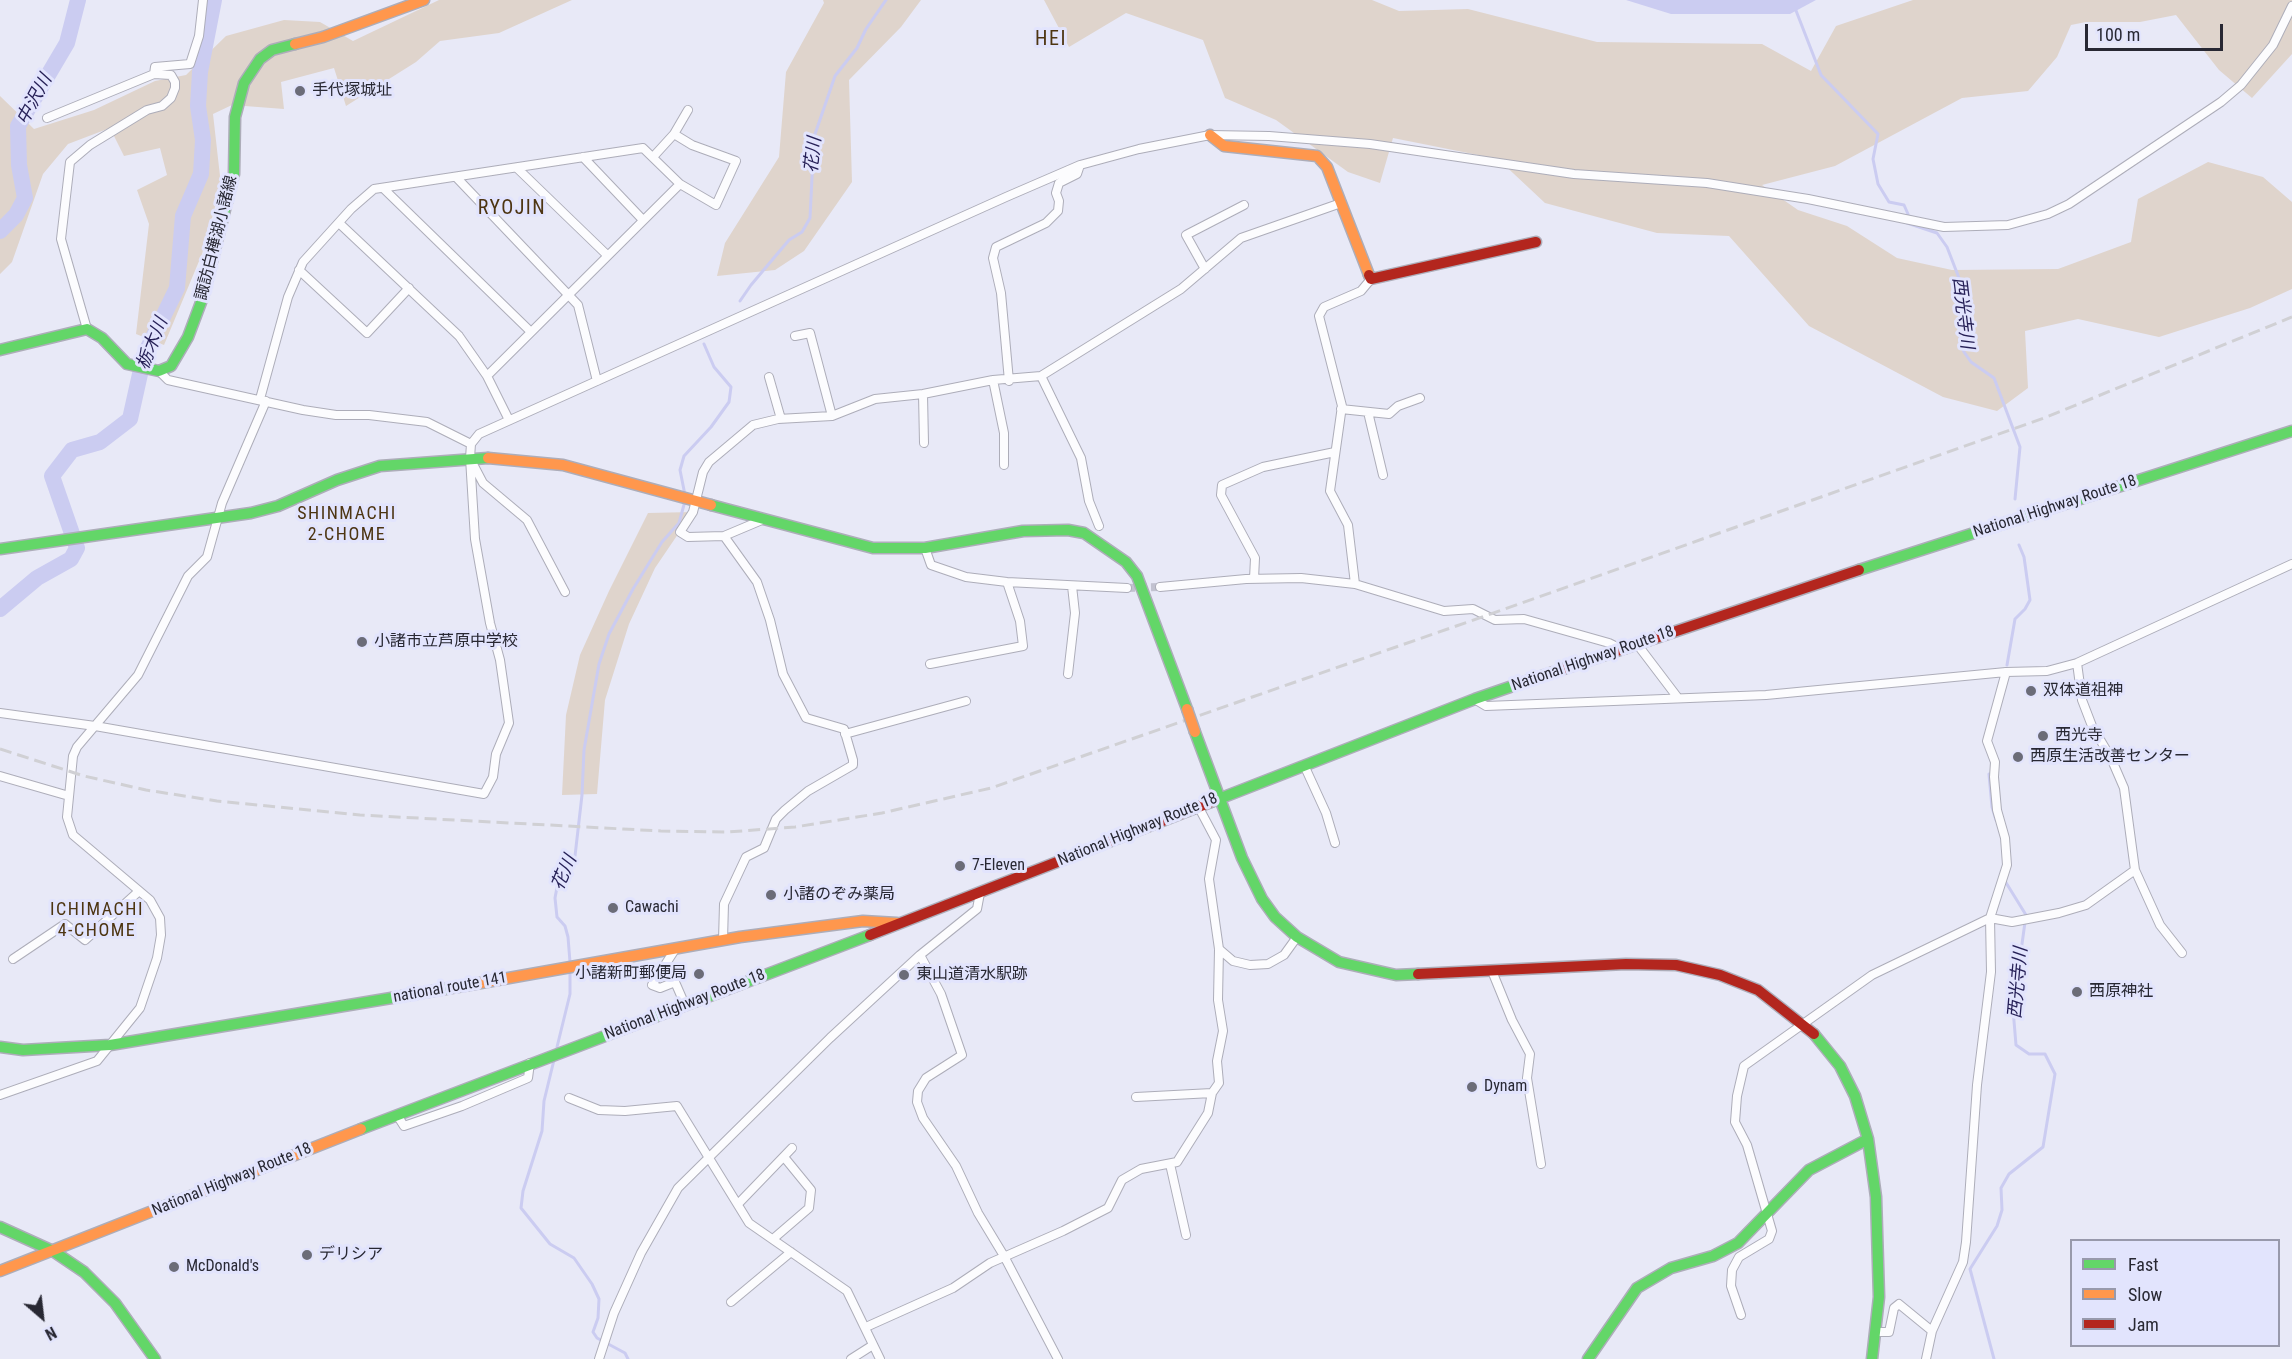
<!DOCTYPE html>
<meta charset="utf-8">
<style>
body{margin:0}
#map{position:relative;width:2292px;height:1359px;overflow:hidden;background:#e8e9f7;font-family:"Roboto Condensed",sans-serif}
canvas{display:block}
.legend{position:absolute;left:2070px;top:1239px;width:210px;height:108px;box-sizing:border-box;background:#e2e4fd;border:2px solid #9899ac;margin:0;padding:8px 10px;list-style:none;font-size:18px;color:#282833}
.legend li{display:flex;align-items:center;gap:12px;height:30px}
.legend b{width:30px;border:2px solid #9899ac}
.north{position:absolute;left:12px;top:1287px;width:60px;height:60px;-webkit-text-stroke:4px #e2e4fd;paint-order:stroke;rotate:152deg;font-size:16px;font-weight:700;line-height:24px;text-align:center;color:#282833}
.north::after{content:'';display:block;margin:auto;width:21px;height:27px;background:#282833;clip-path:polygon(50% 0,100% 100%,50% 72%,0 100%)}
.scale{position:absolute;left:2085px;top:24px;width:138px;height:27px;box-sizing:border-box;border:3px solid #282833;border-top:0;padding-left:8px;font-size:18px;line-height:21px;white-space:nowrap;color:#282833;-webkit-text-stroke:4px #e2e4fd;paint-order:stroke}
</style>
<div id="map">
<canvas width="2292" height="1359"></canvas>
<ul class="legend">
<li><b style="height:8px;background:#63d668"></b>Fast</li>
<li><b style="height:8px;background:#ff974d"></b>Slow</li>
<li><b style="height:8px;background:#b3261e"></b>Jam</li>
</ul>
<div class="north">N</div>
<div class="scale">100 m</div>
</div>
<script>
const g = document.querySelector('canvas').getContext('2d');
g.lineJoin = 'round';
function paint(path, color) { g.fillStyle = color; g.fill(path, 'evenodd'); }
const shape = rows => new Path2D(rows.map(r => 'M' + r).join(''));
function stroke(path, color, width, dash) { g.strokeStyle = color; g.lineWidth = width; g.lineCap = dash ? 'butt' : 'round'; g.setLineDash(dash || []); g.stroke(path); }
function drawText(font, color, halo, rows, align = 'center') {
  g.font = font + ' "Roboto Condensed","Noto Sans JP",sans-serif'; g.lineWidth = 6; g.setLineDash([]); g.textBaseline = 'middle'; g.strokeStyle = halo; g.fillStyle = color; for (const [text, x, y, turn = 0] of rows) {
    g.save(); g.translate(x, y); g.rotate((+turn || 0) * Math.PI / 180); g.textAlign = isNaN(turn) ? turn : align; if (halo) g.strokeText(text, 0, 0); g.fillText(text, 0, 0); g.restore();
  }
}
const green = shape([
 [439,0,572,0,499,33,440,41,416,62,346,106,334,68,281,82,284,109,232,105,213,114,221,185,202,254,164,345,136,334,149,224,137,190,167,175,160,148,124,156,110,128,68,144,43,174,12,262,0,274,0,96,34,129,94,110,155,81,186,75,226,36,284,20,320,22,353,41],
 [823,0,921,0,901,27,849,80,852,182,804,251,775,270,717,276,725,243,779,157,786,72,824,3],
 [1044,0,1372,0,1399,11,1468,9,1597,42,1762,44,1811,71,1836,26,1913,0,2292,0,2292,54,2252,98,2219,70,2176,15,2140,22,2086,22,2071,25,2057,57,2028,91,1962,98,1835,166,1762,185,1798,210,1847,226,1897,258,1952,270,2058,269,2131,242,2138,199,2208,162,2263,177,2292,202,2292,289,2250,308,2159,337,2078,319,2025,331,2028,388,1997,411,1943,397,1809,326,1729,236,1657,233,1545,203,1498,159,1393,138,1380,183,1348,172,1276,120,1225,98,1203,40,1126,13,1069,47],
 [693,512,655,568,629,624,605,700,597,794,562,795,566,715,580,655,609,591,648,513]
]);
const water = shape([
 [1626,0,1816,0,1790,14,1671,14]
]);
const stream = shape([
 [1795,8,1821,75,1878,134,1873,159,1878,184,1889,202,1904,205,1908,214,1907,223,1937,233,1947,247,1959,278,1962,300,1960,342,1964,352,1971,362,1994,378,2020,447,2015,499],
 [740,301,751,285,789,240,802,232,810,218,814,137,835,76,857,48,866,29,886,0],
 [685,495,680,470,684,456,711,427,729,402,731,387,714,367,704,344],
 [2007,665,2015,619,2025,609,2030,600,2024,557,2019,545],
 [1989,774,1992,807,1996,820],
 [570,962,568,937,565,926,557,917,555,898,558,882,575,856,582,795,584,750,599,664,609,634,633,589,662,542,679,523,685,501],
 [557,1047,570,994,570,972],
 [554,1060,544,1101,542,1131,523,1191,521,1208,550,1244,574,1258,592,1284,599,1299,598,1318,593,1332,597,1338,625,1353,628,1359],
 [1994,1359,1970,1269,1997,1226,2002,1210,2001,1188,2009,1174,2043,1147,2055,1074,2045,1054,2029,1054,2016,1045,2013,1009,2026,915,2005,881]
]);
const river = shape([
 [0,231,16,215,25,198,19,165,18,126,67,43,78,0],
 [0,609,37,578,71,559,77,548,52,476,72,450,100,442,130,419,144,356,177,288,183,216,201,174,203,140,198,106,200,72,214,0]
]);
const streetTunnel = shape([
 [1127,588,1160,587]
]);
const street = shape([
 [154,74,155,67,190,64,199,36,203,0],
 [47,118,154,74,171,75,175,82,175,88,171,98,162,106,147,110,90,145,70,162,61,239,87,329],
 [583,157,642,219],
 [653,157,674,134,688,110],
 [517,168,606,254],
 [456,177,578,305,597,381],
 [384,189,530,331],
 [339,223,459,336,487,376,509,420],
 [1205,269,1186,235,1244,205],
 [299,270,367,333,409,288],
 [795,336,810,333,832,416],
 [159,371,168,380,303,410,336,415,369,415,427,422,471,444],
 [487,376,680,184],
 [1041,376,1081,458,1089,501,1099,526],
 [769,377,781,419],
 [993,380,1004,433,1004,465],
 [1009,381,1001,293,993,258,996,247,1046,223,1058,211,1059,201,1056,193,1059,183,1077,174,1080,165],
 [923,394,924,443],
 [260,399,288,297,303,262,351,209,374,189,643,148,680,184,716,205,736,161,692,145,674,134],
 [1341,409,1389,414,1398,406,1420,398],
 [1368,412,1383,475],
 [472,462,483,483,527,520,565,592],
 [762,520,724,536,688,537,680,532,693,512,703,472,709,462,753,425,778,419,832,416,875,399,923,394,993,380,1041,376,1181,289,1241,238,1341,203],
 [925,548,931,565,966,577,1007,582,1127,588],
 [1254,579,1255,558,1221,495,1222,485,1263,467,1335,452],
 [1355,584,1348,525,1330,491,1342,406,1319,316,1324,307,1361,291,1371,279],
 [1160,587,1246,579,1301,578,1355,584,1444,611,1473,609,1495,620,1524,619,1609,643,1621,649],
 [1637,644,1678,698],
 [2077,663,2082,700,2092,726,2111,758,2124,788,2135,870,2160,925,2182,953],
 [930,664,1023,646,1020,621,1007,582],
 [1068,674,1075,613,1072,586],
 [1476,700,1486,706,1766,695,2006,672,2047,671,2077,663,2292,564],
 [0,713,95,726,484,794,493,777,496,754,509,723,500,660,490,623,475,539,470,458,471,444,479,434,1006,197,1080,165,1139,149,1210,135,1269,136,1370,144,1574,174,1707,183,1808,199,1944,227,2008,225,2048,214,2069,204,2221,102,2241,85,2273,45,2292,6],
 [845,734,966,701],
 [1304,765,1326,813,1335,843],
 [0,776,69,796],
 [723,940,724,904,746,857,764,848,776,819,785,810,808,791,853,765,853,760,844,729,806,718,783,674,770,620,757,582,724,536],
 [1219,949,1233,961,1250,965,1268,964,1284,955,1297,937],
 [674,951,652,985,660,988,675,982,685,1005],
 [920,955,941,994,962,1055,926,1078,918,1091,917,1102,923,1118,956,1166,978,1213,1004,1256,1058,1359],
 [13,959,65,924,85,940,138,892],
 [1492,971,1512,1020,1530,1054,1527,1078,1541,1164],
 [0,1095,97,1061,140,1008,157,958,161,935,160,918,150,900,73,835,67,817,73,756,77,747,138,675,188,576,207,557,222,503,266,401],
 [1136,1097,1212,1093],
 [569,1098,599,1110,625,1111,677,1106,749,1223,847,1291,880,1359],
 [397,1115,404,1126,462,1106,528,1078,530,1063],
 [1170,1164,1186,1235],
 [738,1204,792,1148],
 [773,1239,809,1208,811,1190,784,1157],
 [731,1302,791,1252],
 [1741,1315,1731,1286,1732,1270,1739,1257,1769,1239,1772,1231,1747,1145,1735,1122,1737,1096,1744,1066,1872,975,1990,918,2012,922,2059,913,2086,905,2135,870],
 [866,1327,953,1288,990,1263,1063,1231,1108,1208,1122,1180,1141,1169,1177,1162,1208,1113,1212,1093,1219,1083,1217,1061,1223,1031,1218,1000,1219,949,1209,879,1216,840,1198,806],
 [1877,1332,1889,1332,1894,1308,1899,1304,1932,1331],
 [599,1359,614,1313,641,1253,678,1188,830,1038,920,955,977,909,980,893],
 [851,1359,873,1345],
 [1926,1359,1932,1331,1963,1262,1966,1242,1977,1085,1991,972,1990,918,2007,865,2005,838,1997,810,1994,777,1995,762,1987,741,2006,672]
]);
const fast = shape([
 [0,350,87,329,102,338,127,364,159,371,171,366,188,337,203,297,234,174,235,117,244,83,260,59,272,50,295,44],
 [711,505,873,548,925,548,1023,531,1068,530,1084,533,1126,562,1137,576,1187,709],
 [0,549,251,513,278,506,337,480,380,466,488,458],
 [1859,570,2292,431],
 [1195,732,1242,858,1262,899,1275,917,1297,937,1339,962,1396,975,1418,974],
 [1211,802,1475,699,1533,679],
 [1814,1034,1840,1066,1855,1096,1868,1139,1876,1197,1879,1297,1872,1359],
 [0,1047,23,1050,110,1045,475,984],
 [361,1129,870,935],
 [0,1227,53,1251,84,1272,115,1303,155,1359],
 [1588,1359,1637,1288,1671,1268,1713,1256,1738,1243,1809,1170,1868,1139]
]);
const slow = shape([
 [295,44,323,37,424,0],
 [1210,135,1224,146,1317,156,1327,167,1369,275],
 [488,458,563,465,711,505],
 [475,984,740,937,863,921,897,923],
 [0,1271,361,1129]
]);
const jam = shape([
 [1369,275,1371,279,1536,242],
 [1533,679,1859,570],
 [870,935,1211,802],
 [1418,974,1626,964,1676,965,1720,975,1758,990,1814,1034]
]);
const rail = shape([
 [0,749,84,776,146,790,217,801,360,815,661,831,728,832,795,827,882,813,991,788,1485,616,2044,418,2292,317]
]);
const slowBridge = shape([
 [1187,709,1195,732]
]);
const markers = [
 [300,91,6,"#6b6c78"],
 [362,642,6,"#6b6c78"],
 [2031,691,6,"#6b6c78"],
 [2043,736,6,"#6b6c78"],
 [2018,757,6,"#6b6c78"],
 [960,866,6,"#6b6c78"],
 [771,895,6,"#6b6c78"],
 [613,908,6,"#6b6c78"],
 [699,974,6,"#6b6c78"],
 [904,975,6,"#6b6c78"],
 [2077,992,6,"#6b6c78"],
 [1472,1087,6,"#6b6c78"],
 [307,1255,6,"#6b6c78"],
 [174,1267,6,"#6b6c78"]
];
const poiNames = [
 ["手代塚城址",312,91],
 ["小諸市立芦原中学校",374,642],
 ["双体道祖神",2043,691],
 ["西光寺",2055,736],
 ["西原生活改善センター",2030,757],
 ["7-Eleven",972,866],
 ["小諸のぞみ薬局",783,895],
 ["Cawachi",625,908],
 ["小諸新町郵便局",687,974,"right"],
 ["東山道清水駅跡",916,975],
 ["西原神社",2089,992],
 ["Dynam",1484,1087],
 ["デリシア",319,1255],
 ["McDonald's",186,1267]
];
const streetNames = [
 ["諏訪白樺湖小諸線",217,238,-76],
 ["National Highway Route 18",2055,507,-18],
 ["National Highway Route 18",1593,659,-19],
 ["National Highway Route 18",1138,830,-22],
 ["national route 141",450,988,-10],
 ["National Highway Route 18",685,1005,-21],
 ["National Highway Route 18",232,1180,-22]
];
const waterNames = [
 ["中沢川",35,100,-62],
 ["花川",814,155,-84],
 ["西光寺川",1962,313,83],
 ["栃木川",153,344,-68],
 ["花川",565,873,-67],
 ["西光寺川",2019,983,-85]
];
const neighbourhoodNames = [
 ["SHINMACHI",347,514],
 ["2-CHOME",347,535],
 ["ICHIMACHI",97,910],
 ["4-CHOME",97,931]
];
const quarterNames = [
 ["HEI",1051,40],
 ["RYOJIN",512,209]
];
paint(green, '#dfd4cc');
paint(water, '#cbccf1');
stroke(stream, '#cbccf1', 3);
stroke(river, '#cbccf1', 16);
stroke(streetTunnel, '#c2c2d0', 8, [8, 4]);
stroke(street, '#adadb9', 10);
stroke(fast, '#adadb9', 13);
stroke(slow, '#adadb9', 13);
stroke(jam, '#adadb9', 13);
stroke(street, '#fcfcfe', 8);
stroke(fast, '#63d668', 10);
stroke(slow, '#ff974d', 10);
stroke(jam, '#b3261e', 10);
stroke(rail, '#d0d0d4', 3, [12, 6]);
stroke(slowBridge, '#adadb9', 13, []);
stroke(slowBridge, '#ff974d', 10);
for (const [x, y, r, color] of markers) { const dot = new Path2D(); dot.arc(x, y, r, 0, 2 * Math.PI); g.fillStyle = color; g.fill(dot); stroke(dot, '#e2e4fd', 2); }
drawText('16px', '#282833', '#e2e4fd', poiNames, 'left');
drawText('16px', '#282833', '#e2e4fd', streetNames);
drawText('italic 18px', '#251f56', '#e2e4fd', waterNames);
g.letterSpacing = '1.5px';
drawText('18px', '#4d3512', '#e2e4fd', neighbourhoodNames);
g.letterSpacing = '0px';
g.letterSpacing = '1.5px';
drawText('20px', '#4d3512', '#e2e4fd', quarterNames);
g.letterSpacing = '0px';
</script>
